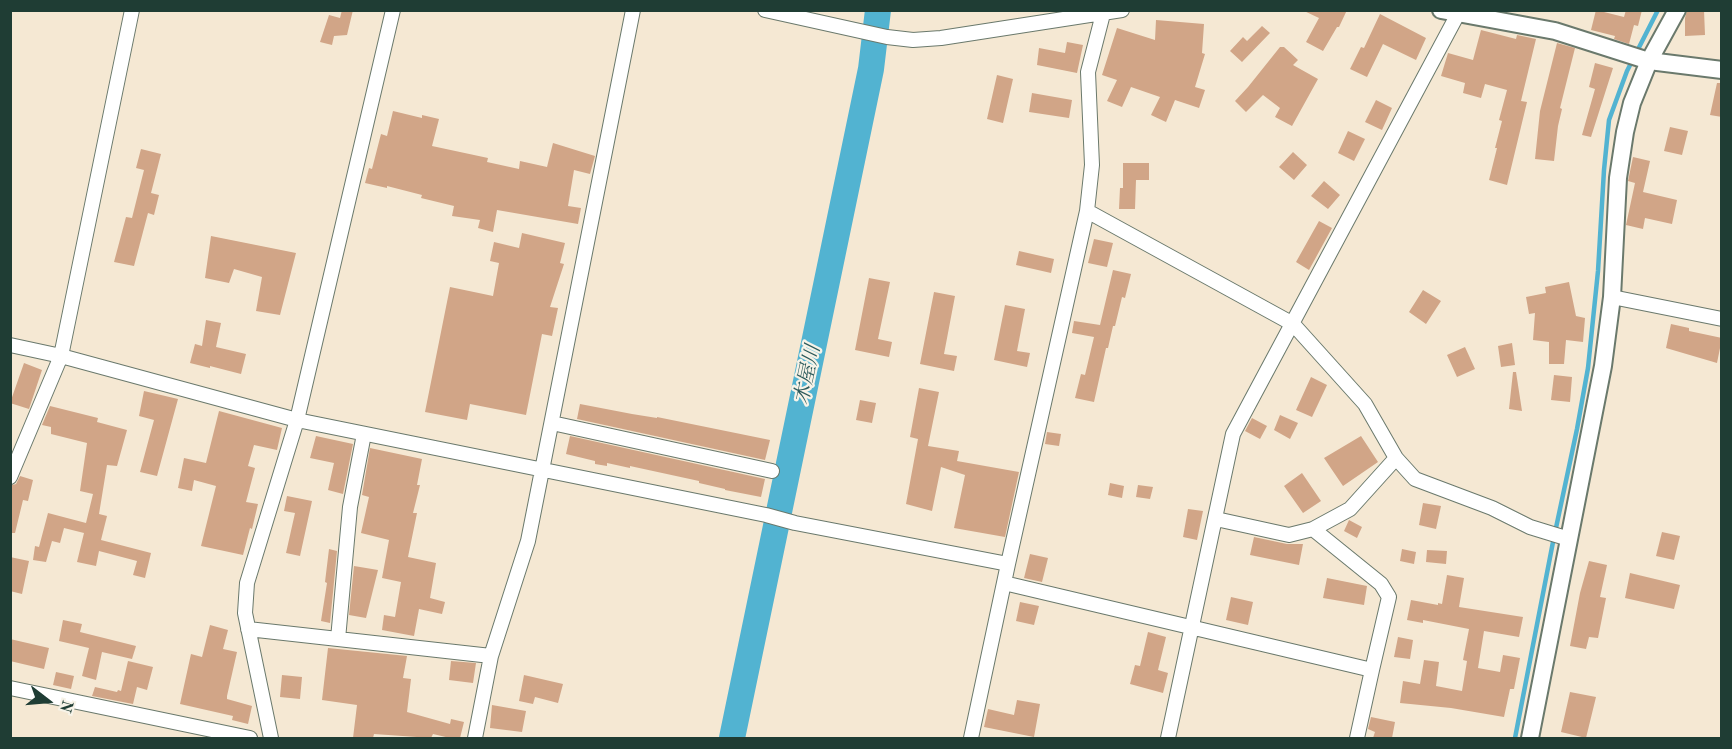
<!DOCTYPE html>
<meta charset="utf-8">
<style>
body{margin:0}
#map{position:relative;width:1732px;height:749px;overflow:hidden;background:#f5e8d3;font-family:"Old Standard TT",serif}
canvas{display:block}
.frame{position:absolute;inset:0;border:12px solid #1f3d34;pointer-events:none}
.north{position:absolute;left:18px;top:671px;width:60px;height:60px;-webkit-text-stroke:4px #f7f3e8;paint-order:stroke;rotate:106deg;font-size:16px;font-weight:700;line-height:24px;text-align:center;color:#1f3d34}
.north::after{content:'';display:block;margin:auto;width:21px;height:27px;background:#1f3d34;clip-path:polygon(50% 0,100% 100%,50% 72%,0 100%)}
</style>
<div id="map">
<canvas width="1732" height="749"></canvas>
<div class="frame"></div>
<div class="north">N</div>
</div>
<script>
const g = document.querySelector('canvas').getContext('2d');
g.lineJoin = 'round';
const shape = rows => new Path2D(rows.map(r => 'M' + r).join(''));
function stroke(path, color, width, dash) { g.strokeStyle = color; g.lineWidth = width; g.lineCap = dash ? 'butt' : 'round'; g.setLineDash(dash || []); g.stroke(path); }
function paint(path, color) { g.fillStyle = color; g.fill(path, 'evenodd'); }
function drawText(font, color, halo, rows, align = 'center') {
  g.font = font + ' "Old Standard TT","Noto Serif JP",serif'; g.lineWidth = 4.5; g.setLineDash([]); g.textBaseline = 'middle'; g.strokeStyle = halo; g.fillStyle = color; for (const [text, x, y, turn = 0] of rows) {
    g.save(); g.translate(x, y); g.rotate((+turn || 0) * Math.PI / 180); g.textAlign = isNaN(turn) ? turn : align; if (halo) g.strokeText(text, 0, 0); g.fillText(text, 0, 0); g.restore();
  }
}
const stream = shape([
 [1515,738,1553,542,1577,429,1588,368,1598,271,1604,170,1609,120,1627,71,1658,10]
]);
const river = shape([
 [732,738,871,69,878,10]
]);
const building = shape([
 [342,10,353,10,347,35,334,36,332,45,320,42,329,15,340,18],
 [1302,10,1347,10,1339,27,1337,27,1323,51,1306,42,1319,18],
 [1596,10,1624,17,1626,10,1642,10,1638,26,1634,25,1629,44,1614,39,1615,36,1591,30],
 [1687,10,1704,10,1705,35,1685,36,1685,18],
 [1380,14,1426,38,1416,60,1383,44,1367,77,1350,69,1361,47,1364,48],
 [1156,20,1204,24,1202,53,1205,54,1195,87,1205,90,1199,108,1175,100,1166,122,1151,115,1160,97,1131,87,1122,107,1107,101,1117,80,1102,75,1117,28,1155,40],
 [1262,26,1270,33,1242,62,1230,51,1243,37,1247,41],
 [1481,30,1516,39,1517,35,1536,39,1521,101,1527,102,1507,185,1489,180,1497,148,1495,148,1502,121,1499,120,1507,90,1485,84,1481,98,1463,93,1465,83,1441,76,1448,53,1473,60],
 [1067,42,1083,45,1077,73,1037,65,1039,48,1065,53],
 [1557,43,1575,48,1560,108,1562,109,1558,126,1554,161,1535,159,1540,111],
 [1280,47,1284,47,1298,60,1293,65,1318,79,1292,126,1275,117,1280,108,1263,95,1246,112,1235,101,1248,87],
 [1595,63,1613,68,1591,137,1582,135,1595,89,1589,87],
 [997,75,1013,79,1003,123,987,119],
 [1717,83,1722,83,1722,117,1710,115],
 [1032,93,1072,100,1069,118,1029,112],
 [1376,100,1392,108,1382,130,1365,122],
 [393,111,422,118,422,115,439,119,432,146,488,158,487,162,519,169,520,161,547,167,553,143,595,156,590,174,574,170,568,206,581,208,578,224,497,210,493,232,478,228,480,220,452,216,454,206,421,198,422,195,387,186,387,188,365,183,369,168,372,169,381,134,387,136],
 [1670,127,1688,131,1682,155,1664,151],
 [1348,131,1365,139,1354,161,1338,153],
 [141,149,161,154,151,193,159,195,154,215,148,213,134,266,114,262,126,217,132,218,144,170,136,168],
 [1293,152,1307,165,1294,180,1279,167],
 [1633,157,1650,161,1643,192,1677,200,1672,224,1645,218,1643,229,1626,225,1635,183,1628,181],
 [1123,163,1149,163,1149,180,1136,180,1135,209,1119,209,1120,188,1123,188],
 [1324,181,1340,195,1328,209,1311,196],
 [1319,221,1332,228,1309,270,1296,262],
 [522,233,565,243,560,263,564,264,550,307,558,308,552,336,542,334,526,415,470,404,467,420,425,412,450,287,493,296,499,263,490,261,494,242,519,248],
 [211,236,296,253,280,315,256,311,262,277,234,269,229,283,205,278],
 [1094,239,1113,243,1107,267,1088,263],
 [1019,251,1054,259,1051,273,1016,265],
 [1113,270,1131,274,1125,298,1122,297,1115,326,1113,326,1108,348,1106,348,1094,402,1075,398,1081,374,1085,375,1094,337,1072,333,1074,321,1100,325],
 [869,278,890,282,878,339,892,342,889,357,855,350],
 [1569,282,1576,316,1585,318,1583,342,1566,340,1564,364,1549,364,1549,342,1533,340,1535,313,1529,314,1526,297,1546,293,1545,287],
 [1423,290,1441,301,1426,324,1409,312],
 [934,292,955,296,944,354,957,356,954,371,920,364],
 [1005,305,1025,309,1017,351,1030,353,1027,367,994,360],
 [206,320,221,323,216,347,246,354,241,374,210,366,210,368,190,363,195,344,202,346],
 [1671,324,1689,328,1689,331,1722,338,1717,363,1666,348],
 [1512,343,1515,365,1501,367,1498,346],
 [1465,347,1475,369,1457,377,1447,355],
 [24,363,42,370,29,409,10,403],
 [1513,372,1516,372,1522,411,1509,409],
 [1554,375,1572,377,1570,402,1551,400],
 [1311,377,1327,385,1312,417,1296,410],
 [919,388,939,392,928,446,959,451,957,461,1019,472,1005,537,954,528,965,475,941,467,932,511,906,504,918,439,910,437],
 [144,391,178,399,157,476,140,472,154,420,139,416],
 [860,400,876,403,872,423,856,420],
 [580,404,632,414,657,418,657,417,770,440,765,460,577,419],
 [50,406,98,418,97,422,127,430,117,466,107,465,99,514,107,516,101,540,151,553,145,578,133,575,137,561,99,551,96,566,77,562,84,533,64,528,60,543,52,541,46,562,33,560,35,546,39,547,48,513,86,523,93,494,80,491,87,443,51,434,51,427,42,425],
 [219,411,282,428,277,450,254,445,248,466,255,468,246,502,258,504,252,529,250,528,243,555,201,546,216,486,194,480,192,491,178,488,184,458,206,463],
 [1280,415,1298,423,1290,439,1274,430],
 [1252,418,1267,426,1260,439,1245,431],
 [1047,432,1061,434,1059,446,1045,444],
 [316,436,353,444,343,494,328,490,334,463,310,458],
 [570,436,765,479,761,497,725,490,725,489,699,483,699,481,630,466,630,468,607,463,607,466,595,464,595,461,566,454],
 [1361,436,1378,462,1343,486,1324,458],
 [370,448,422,459,417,485,420,485,413,513,417,513,408,557,436,563,430,598,445,602,442,614,419,609,414,636,382,630,384,615,395,617,401,582,382,578,389,540,361,533,369,497,362,495],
 [1302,473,1321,501,1303,513,1284,486],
 [20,476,33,480,28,501,23,500,15,533,10,533,10,493,12,485,16,484],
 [1110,483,1124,486,1122,498,1108,495],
 [1138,485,1153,487,1150,499,1136,497],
 [287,496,312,501,300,556,286,553,295,513,284,511],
 [1423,503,1441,506,1436,529,1419,525],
 [1188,509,1203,511,1197,540,1183,537],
 [1349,520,1362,527,1357,538,1344,531],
 [1662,532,1680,536,1674,560,1656,556],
 [1254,537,1287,544,1303,544,1299,565,1250,555],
 [329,549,337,551,330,623,321,621,327,583,325,582],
 [1402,549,1416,552,1414,564,1400,561],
 [1427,550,1447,551,1446,564,1426,562],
 [1030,554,1048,558,1042,582,1024,578],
 [10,557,29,561,22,594,10,591],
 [1589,561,1607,565,1600,597,1606,598,1598,638,1589,637,1586,649,1570,646,1580,593],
 [354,566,378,570,366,618,349,615],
 [1630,573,1680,585,1674,609,1625,598],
 [1447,575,1464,578,1459,607,1523,617,1519,637,1484,631,1478,668,1500,672,1503,655,1520,658,1514,689,1510,689,1504,717,1451,708,1400,703,1403,681,1420,684,1424,660,1439,662,1436,686,1462,691,1467,661,1463,660,1469,629,1423,620,1423,623,1407,620,1411,600,1438,605,1438,603,1442,604],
 [1327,578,1367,586,1364,605,1323,598],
 [1231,597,1253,602,1248,625,1226,620],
 [1020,602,1039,606,1034,625,1016,621],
 [63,620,82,624,80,632,136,646,132,659,102,652,96,680,82,676,89,648,59,641],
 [210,625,228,630,223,649,237,652,227,696,227,699,252,706,248,724,232,720,233,716,180,704,191,654,202,657],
 [1148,632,1166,637,1158,670,1168,673,1163,693,1130,684,1135,665,1140,666],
 [1398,637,1413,640,1410,659,1394,657],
 [10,639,49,648,44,669,10,661],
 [328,648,407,656,403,678,411,679,407,712,450,724,451,719,464,722,460,738,450,738,433,734,431,738,374,734,373,738,353,738,357,705,322,700],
 [128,661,153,667,147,690,137,687,133,704,92,696,95,687,117,692,118,690,121,691],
 [451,661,476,663,473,683,449,680],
 [56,672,74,676,71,689,53,685],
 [282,675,302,677,300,699,280,697],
 [524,675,563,684,558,703,535,697,533,704,519,701],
 [1570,692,1596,697,1586,738,1561,732],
 [1017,700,1040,704,1034,737,984,727,988,709,1014,715],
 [492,705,526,711,522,732,490,728],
 [1371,717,1395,722,1392,738,1373,738,1375,732,1368,729]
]);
const minor = shape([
 [765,10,887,37,913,40,941,38,1122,10],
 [1087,211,1293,324,1365,404,1396,458,1415,479,1492,508,1530,527,1569,539],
 [1612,297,1722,319],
 [10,345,61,356,297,420,766,515,795,523,1008,564],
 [552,423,772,471],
 [10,477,61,356,132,10],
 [1216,519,1289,535,1313,529,1350,509,1396,458],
 [1313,529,1381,584,1389,597,1372,670],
 [1004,583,1372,670,1357,738],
 [248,629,491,656],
 [338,639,350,507,364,434],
 [10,688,250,738],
 [271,738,245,613,247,583,297,420,393,10],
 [475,738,491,656,528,541,633,10],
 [971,738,1008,564,1087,211,1092,165,1088,72,1104,10],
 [1168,738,1233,434,1460,10]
]);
const tertiary = shape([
 [1441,10,1555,31,1649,61,1722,70],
 [1530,738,1603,366,1612,297,1618,178,1625,132,1632,103,1649,61,1677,10]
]);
const waterNames = [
 ["木屋川",808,375,-78]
];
stroke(stream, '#52b3d1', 4.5);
stroke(river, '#52b3d1', 26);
paint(building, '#d1a587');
stroke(minor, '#6a796c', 16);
stroke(tertiary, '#6a796c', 20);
stroke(minor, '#fff', 14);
stroke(tertiary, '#fff', 16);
drawText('italic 20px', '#2c5a5b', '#f7f3e8', waterNames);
</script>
